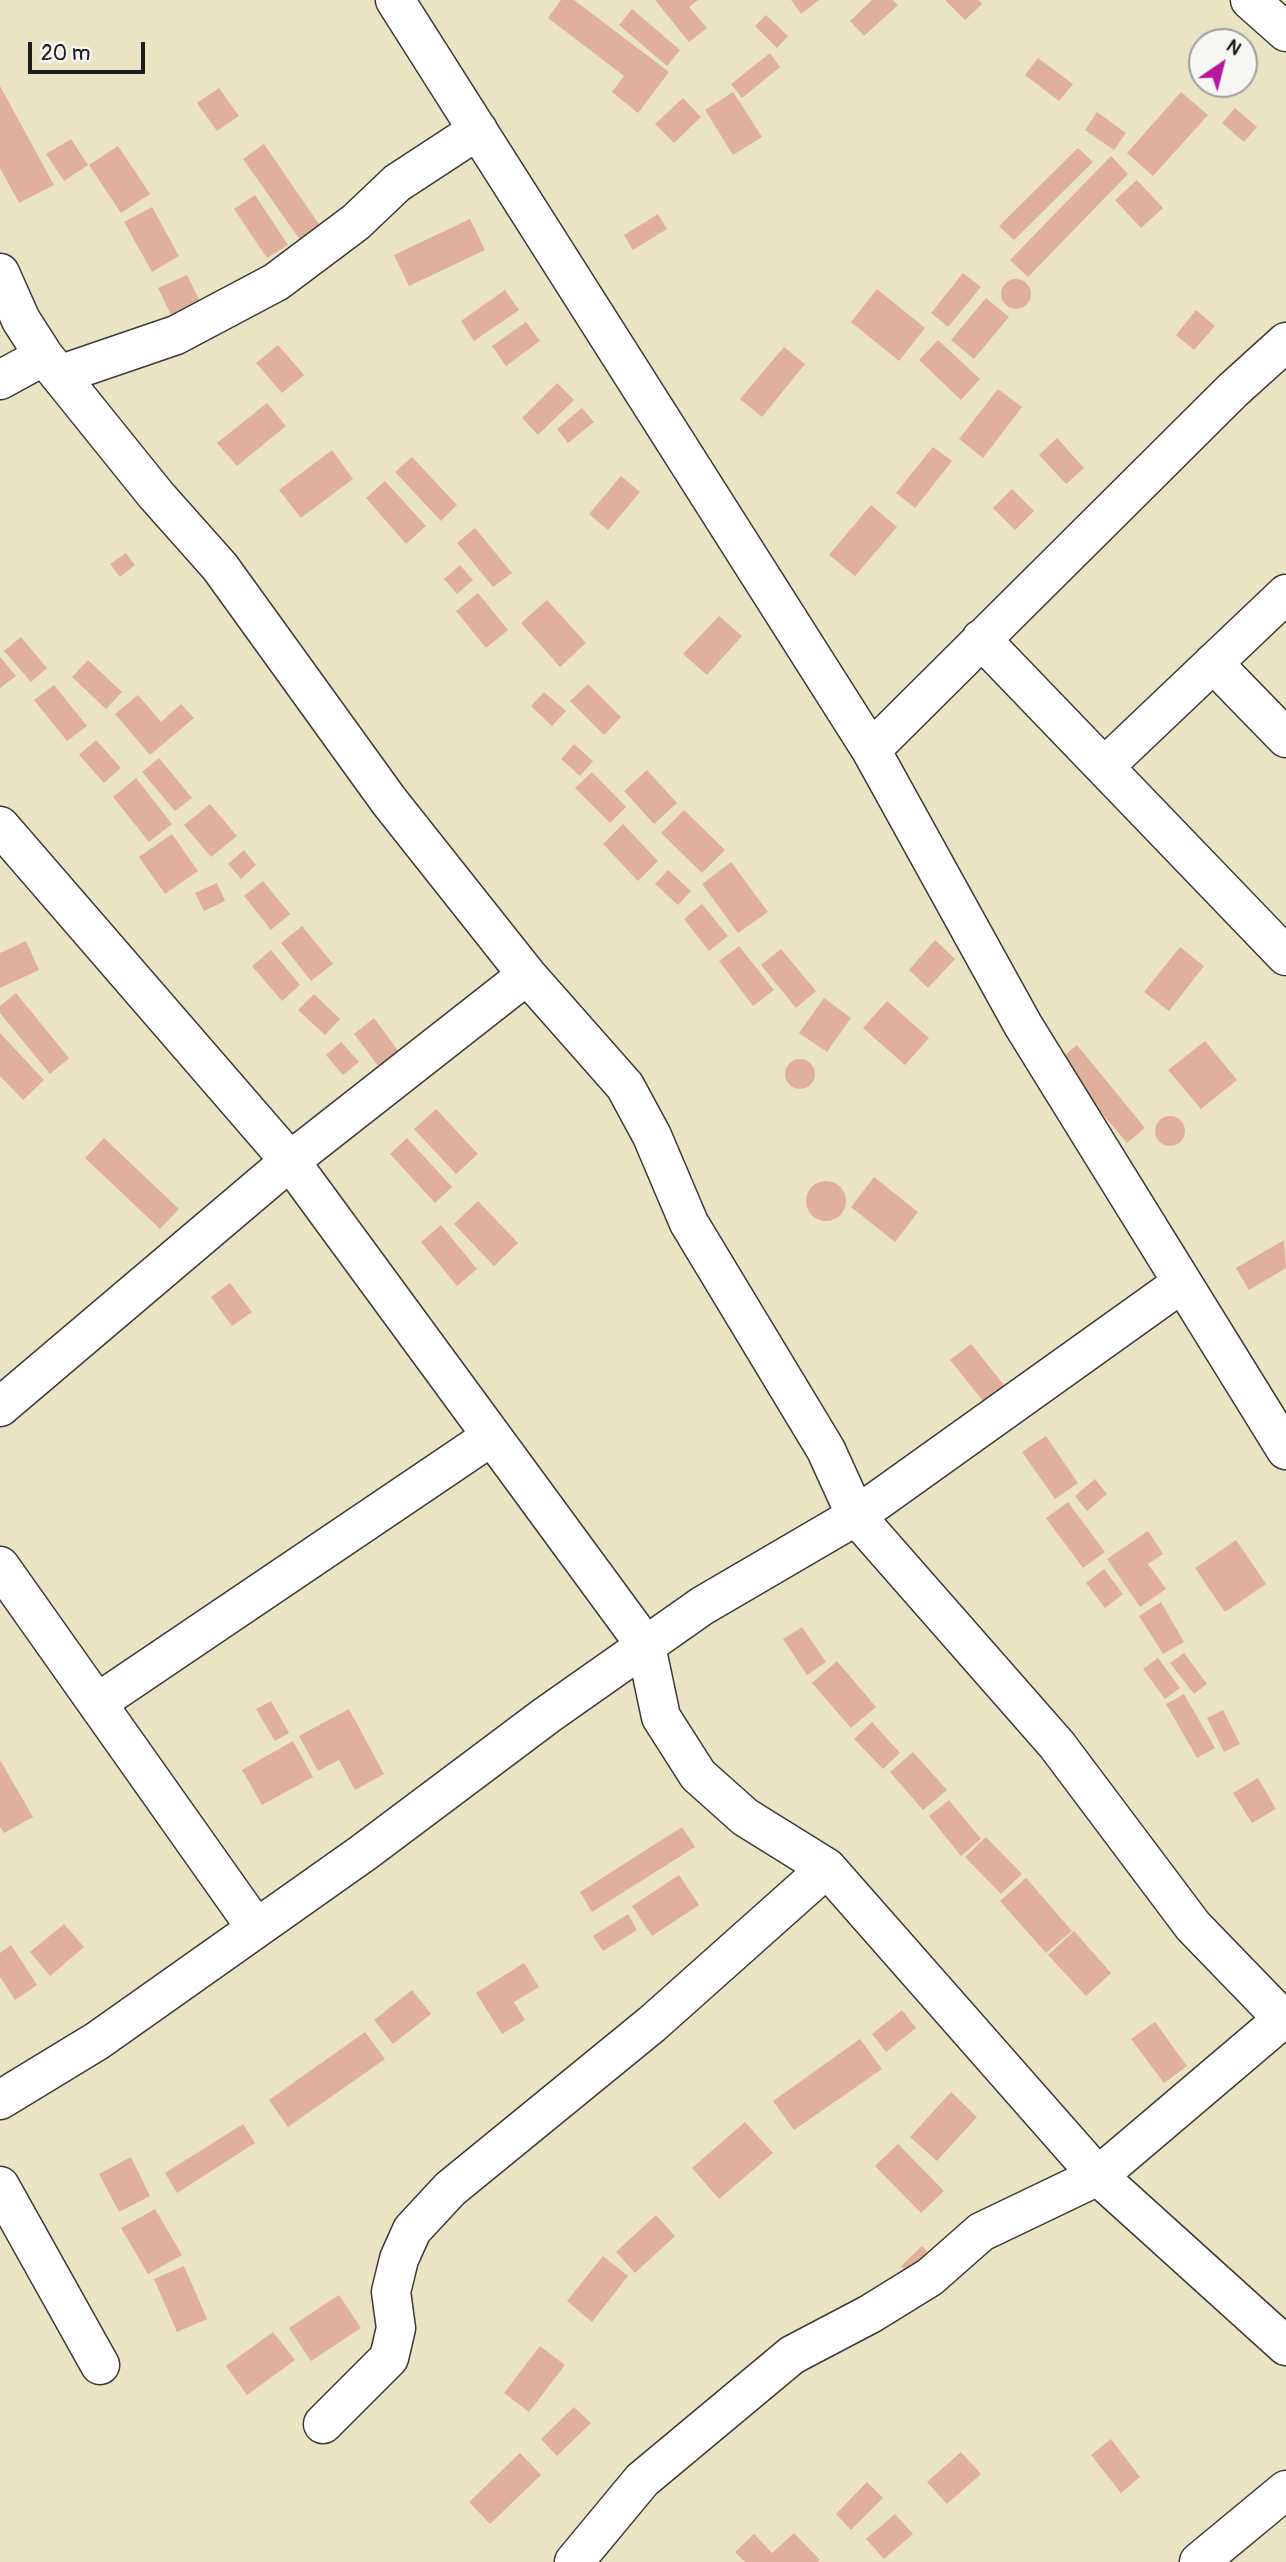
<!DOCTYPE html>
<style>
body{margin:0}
#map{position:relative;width:1286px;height:2562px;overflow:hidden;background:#eae4c5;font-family:Pangolin,sans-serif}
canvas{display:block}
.north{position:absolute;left:1188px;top:28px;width:70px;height:70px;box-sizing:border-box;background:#f6f6f2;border:2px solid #9f9f9c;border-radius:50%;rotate:35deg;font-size:19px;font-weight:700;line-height:28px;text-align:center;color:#1c1c1c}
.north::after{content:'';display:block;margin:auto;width:24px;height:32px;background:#b5179e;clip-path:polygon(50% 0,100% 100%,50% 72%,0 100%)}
.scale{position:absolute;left:28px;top:42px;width:117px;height:32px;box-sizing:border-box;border:4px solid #1c1c1c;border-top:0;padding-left:9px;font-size:21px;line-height:24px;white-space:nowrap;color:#1c1c1c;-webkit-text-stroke:5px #f6f6f2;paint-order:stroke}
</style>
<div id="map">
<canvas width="1286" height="2562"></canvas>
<div class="north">N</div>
<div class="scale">20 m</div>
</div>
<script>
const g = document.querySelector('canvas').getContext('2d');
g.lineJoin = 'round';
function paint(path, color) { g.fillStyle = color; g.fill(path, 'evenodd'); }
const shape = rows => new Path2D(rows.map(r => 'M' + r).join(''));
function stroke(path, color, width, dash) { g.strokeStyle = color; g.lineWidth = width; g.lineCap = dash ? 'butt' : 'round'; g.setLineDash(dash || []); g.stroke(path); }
const building = shape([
 [561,0,574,0,669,72,638,113,612,92,624,76,548,18],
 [655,0,698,0,689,7,707,28,689,42],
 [791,0,819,0,801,14],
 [872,0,893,0,898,5,864,36,850,21],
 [945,0,979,0,982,4,965,20],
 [632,9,680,50,667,66,619,25],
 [766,15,788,36,777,48,755,26],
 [770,53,780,67,742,98,731,84],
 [1038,58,1073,84,1059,101,1025,75],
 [0,86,54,185,19,203,0,168],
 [219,88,239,116,217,131,197,103],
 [733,92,762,137,733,155,705,110],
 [1181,92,1208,115,1153,176,1127,153],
 [683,98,701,117,674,143,655,124],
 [1235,108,1257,127,1244,142,1222,123],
 [1097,112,1126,133,1114,150,1085,130],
 [71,139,88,165,64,181,46,154],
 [264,144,323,230,303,244,243,159],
 [118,146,150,194,121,213,89,165],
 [1078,148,1093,162,1014,240,999,226],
 [1111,156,1128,174,1028,277,1010,260],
 [1137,180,1163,208,1141,228,1115,200],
 [255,195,288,245,267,258,234,209],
 [152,207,179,256,152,272,124,222],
 [658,214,667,229,633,250,624,235],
 [470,219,485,250,409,286,394,255],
 [963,273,981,287,948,327,931,313],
 [187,275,204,310,175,323,158,288],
 '1001 294a15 15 0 1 1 30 0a15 15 0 1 1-30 0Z',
 [877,289,925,328,899,361,851,322],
 [505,290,519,310,474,341,461,321],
 [986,298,1009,317,974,359,951,340],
 [1196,310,1215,326,1194,350,1176,335],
 [526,322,540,341,506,366,492,346],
 [938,340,980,379,961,400,919,360],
 [278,345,304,375,282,393,256,363],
 [784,347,805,364,762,417,740,399],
 [557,383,574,400,538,435,522,418],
 [998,389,1022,407,983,458,959,439],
 [267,403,286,426,237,466,217,443],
 [582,408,594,422,568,443,557,429],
 [1057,438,1084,468,1066,484,1039,455],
 [933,447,952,461,915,508,896,493],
 [332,450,353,479,301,518,279,490],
 [412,457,457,505,441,521,395,472],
 [621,476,640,492,608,530,589,514],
 [385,481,426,526,406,544,366,498],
 [1012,489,1034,511,1015,530,993,508],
 [871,505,897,527,855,576,829,555],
 [475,528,512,573,493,587,457,543],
 [126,553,135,565,120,577,110,564],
 [460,565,473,580,457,594,444,579],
 [478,593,508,630,486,648,456,611],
 [547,600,586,643,560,667,521,623],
 [719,616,742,636,707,675,683,654],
 [21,637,47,668,31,682,4,651],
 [0,657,16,676,0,688],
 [88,660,122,692,106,709,72,677],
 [588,684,621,717,604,735,570,701],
 [54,685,87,726,67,741,34,700],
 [544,692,566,711,552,726,531,706],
 [138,695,161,722,181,704,194,718,150,755,115,714],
 [96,740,121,768,104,783,79,755],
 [574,744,593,761,580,776,561,759],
 [159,758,192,798,175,811,142,772],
 [647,770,677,803,654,824,624,791],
 [592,772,626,807,610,823,575,788],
 [136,778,172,824,149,842,113,797],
 [210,804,237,836,211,857,184,825],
 [684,810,725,850,702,873,661,833],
 [623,824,658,861,638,881,603,844],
 [172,834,198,871,165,894,139,857],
 [244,850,256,865,241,879,228,864],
 [731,862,768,912,738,933,702,884],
 [668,870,691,891,678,905,655,884],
 [263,881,290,914,271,930,244,896],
 [217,883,225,901,204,911,195,893],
 [702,904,728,936,709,951,684,919],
 [302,926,333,964,311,981,281,943],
 [935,940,955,959,928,988,909,970],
 [26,941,39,970,0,988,0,953],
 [739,946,774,990,753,1006,719,961],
 [1180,947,1204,966,1169,1011,1144,992],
 [781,949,816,991,796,1008,761,965],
 [271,950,300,985,282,1001,252,966],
 [16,993,69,1058,50,1074,0,1013,0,1006],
 [314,994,340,1019,325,1035,298,1010],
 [824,998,851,1018,827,1052,799,1033],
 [887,1001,929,1038,905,1065,863,1028],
 [374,1018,408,1064,388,1079,354,1034],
 [0,1033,44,1080,23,1100,0,1076],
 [1205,1041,1237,1080,1201,1109,1168,1070],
 [341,1042,359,1062,343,1075,326,1055],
 [1077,1045,1145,1128,1127,1143,1058,1061],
 '785 1074a15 15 0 1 1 30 0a15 15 0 1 1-30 0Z',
 [436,1109,478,1154,456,1174,414,1129],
 '1155 1131a15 15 0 1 1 30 0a15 15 0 1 1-30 0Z',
 [104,1138,179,1209,160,1229,85,1158],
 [407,1138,452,1187,435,1203,390,1154],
 [874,1177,918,1212,895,1242,851,1207],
 '806 1201a20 20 0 1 1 40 0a20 20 0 1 1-40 0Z',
 [478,1201,518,1243,494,1266,454,1224],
 [441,1225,477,1269,457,1286,421,1242],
 [1284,1240,1286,1268,1249,1290,1236,1268],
 [230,1283,252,1312,232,1326,211,1297],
 [971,1344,1004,1385,983,1401,950,1360],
 [1046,1436,1078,1483,1055,1499,1022,1452],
 [1095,1479,1107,1494,1087,1511,1075,1496],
 [1068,1502,1105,1552,1083,1568,1046,1518],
 [1148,1531,1163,1554,1148,1564,1166,1589,1140,1607,1107,1559],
 [1236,1540,1266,1584,1225,1612,1195,1568],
 [1104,1569,1123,1594,1105,1608,1086,1583],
 [1161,1602,1184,1642,1163,1654,1139,1616],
 [802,1627,826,1662,807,1675,783,1639],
 [1184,1653,1207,1684,1194,1694,1170,1663],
 [1158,1658,1180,1688,1165,1699,1143,1669],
 [837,1661,876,1707,851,1728,812,1683],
 [1184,1694,1215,1748,1197,1758,1166,1704],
 [271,1701,289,1733,275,1741,256,1709],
 [349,1709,384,1774,355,1790,339,1760,318,1771,299,1736],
 [1223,1710,1240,1744,1224,1752,1207,1718],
 [872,1722,900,1753,883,1769,854,1739],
 [293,1741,313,1777,262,1805,242,1770],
 [913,1752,947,1790,923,1810,890,1772],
 [0,1760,33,1817,4,1833,0,1827],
 [1258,1778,1276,1809,1252,1823,1233,1793],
 [949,1800,981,1839,961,1856,929,1816],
 [682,1827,695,1847,592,1912,580,1892],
 [986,1837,1022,1874,1001,1894,965,1857],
 [679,1875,699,1905,652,1936,632,1906],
 [1026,1878,1072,1931,1046,1953,1000,1901],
 [628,1914,637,1930,603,1951,593,1936],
 [64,1924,84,1947,50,1976,30,1952],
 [1074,1931,1111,1973,1086,1996,1048,1955],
 [11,1945,37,1985,15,2000,0,1977,0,1953],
 [524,1963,539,1987,514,2002,525,2020,502,2034,476,1993],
 [412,1990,431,2014,393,2044,374,2020],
 [902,2010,916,2028,886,2052,872,2034],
 [1155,2022,1187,2066,1164,2083,1131,2039],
 [365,2032,385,2059,288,2127,269,2100],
 [860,2039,882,2069,794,2130,773,2101],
 [951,2092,977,2117,937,2161,910,2137],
 [745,2122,773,2153,719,2199,692,2168],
 [243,2124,255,2143,177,2193,165,2173],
 [898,2144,944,2191,921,2213,875,2166],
 [131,2157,150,2196,119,2212,99,2174],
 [155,2209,182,2255,148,2274,121,2228],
 [656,2215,675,2236,635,2273,616,2252],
 [922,2246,934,2260,913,2279,901,2266],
 [603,2256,628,2276,592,2322,567,2301],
 [184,2266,207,2319,177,2332,154,2279],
 [339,2295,361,2328,311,2361,289,2328],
 [273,2332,295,2360,247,2395,226,2366],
 [540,2346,565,2365,529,2412,504,2393],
 [574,2407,591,2423,557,2456,541,2439],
 [1111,2439,1140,2477,1121,2493,1091,2455],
 [961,2452,981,2474,947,2504,927,2482],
 [520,2453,541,2475,490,2524,469,2502],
 [867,2482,883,2498,851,2530,836,2514],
 [895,2514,913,2534,884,2559,866,2539],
 [794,2533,820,2560,818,2562,745,2562,735,2552,754,2534,772,2553]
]);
const minor = shape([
 [395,0,871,750,1023,1025,1286,1450],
 [1250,0,1286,32],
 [0,273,21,320,44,356,156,495,220,567,389,801,527,975,625,1086,652,1136,689,1223,826,1450,856,1516,1057,1745,1193,1926,1286,2022],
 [59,375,176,335,276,282,356,222,397,183,478,130],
 [0,380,44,356],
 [981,639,1286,956],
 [1213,663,1286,738],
 [871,750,1233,390,1286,342],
 [1104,767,1286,594],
 [0,826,290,1161,646,1646,661,1717,698,1775,745,1817,827,1868,1098,2176,1286,2346],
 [0,1407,290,1161,527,975],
 [0,1566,256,1928],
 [97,1703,492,1436],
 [0,2100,97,2041,363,1853,547,1715,702,1606,856,1516,1182,1283],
 [0,2186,100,2365],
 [323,2424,389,2358,396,2328,391,2292,399,2259,412,2230,450,2189,652,2024,827,1868],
 [574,2562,642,2480,792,2355,870,2314,930,2277,981,2232,1098,2176,1283,2019],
 [1199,2562,1286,2490]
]);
paint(building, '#e0b09c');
stroke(minor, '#3b3a35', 41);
stroke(minor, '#fff', 38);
</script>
